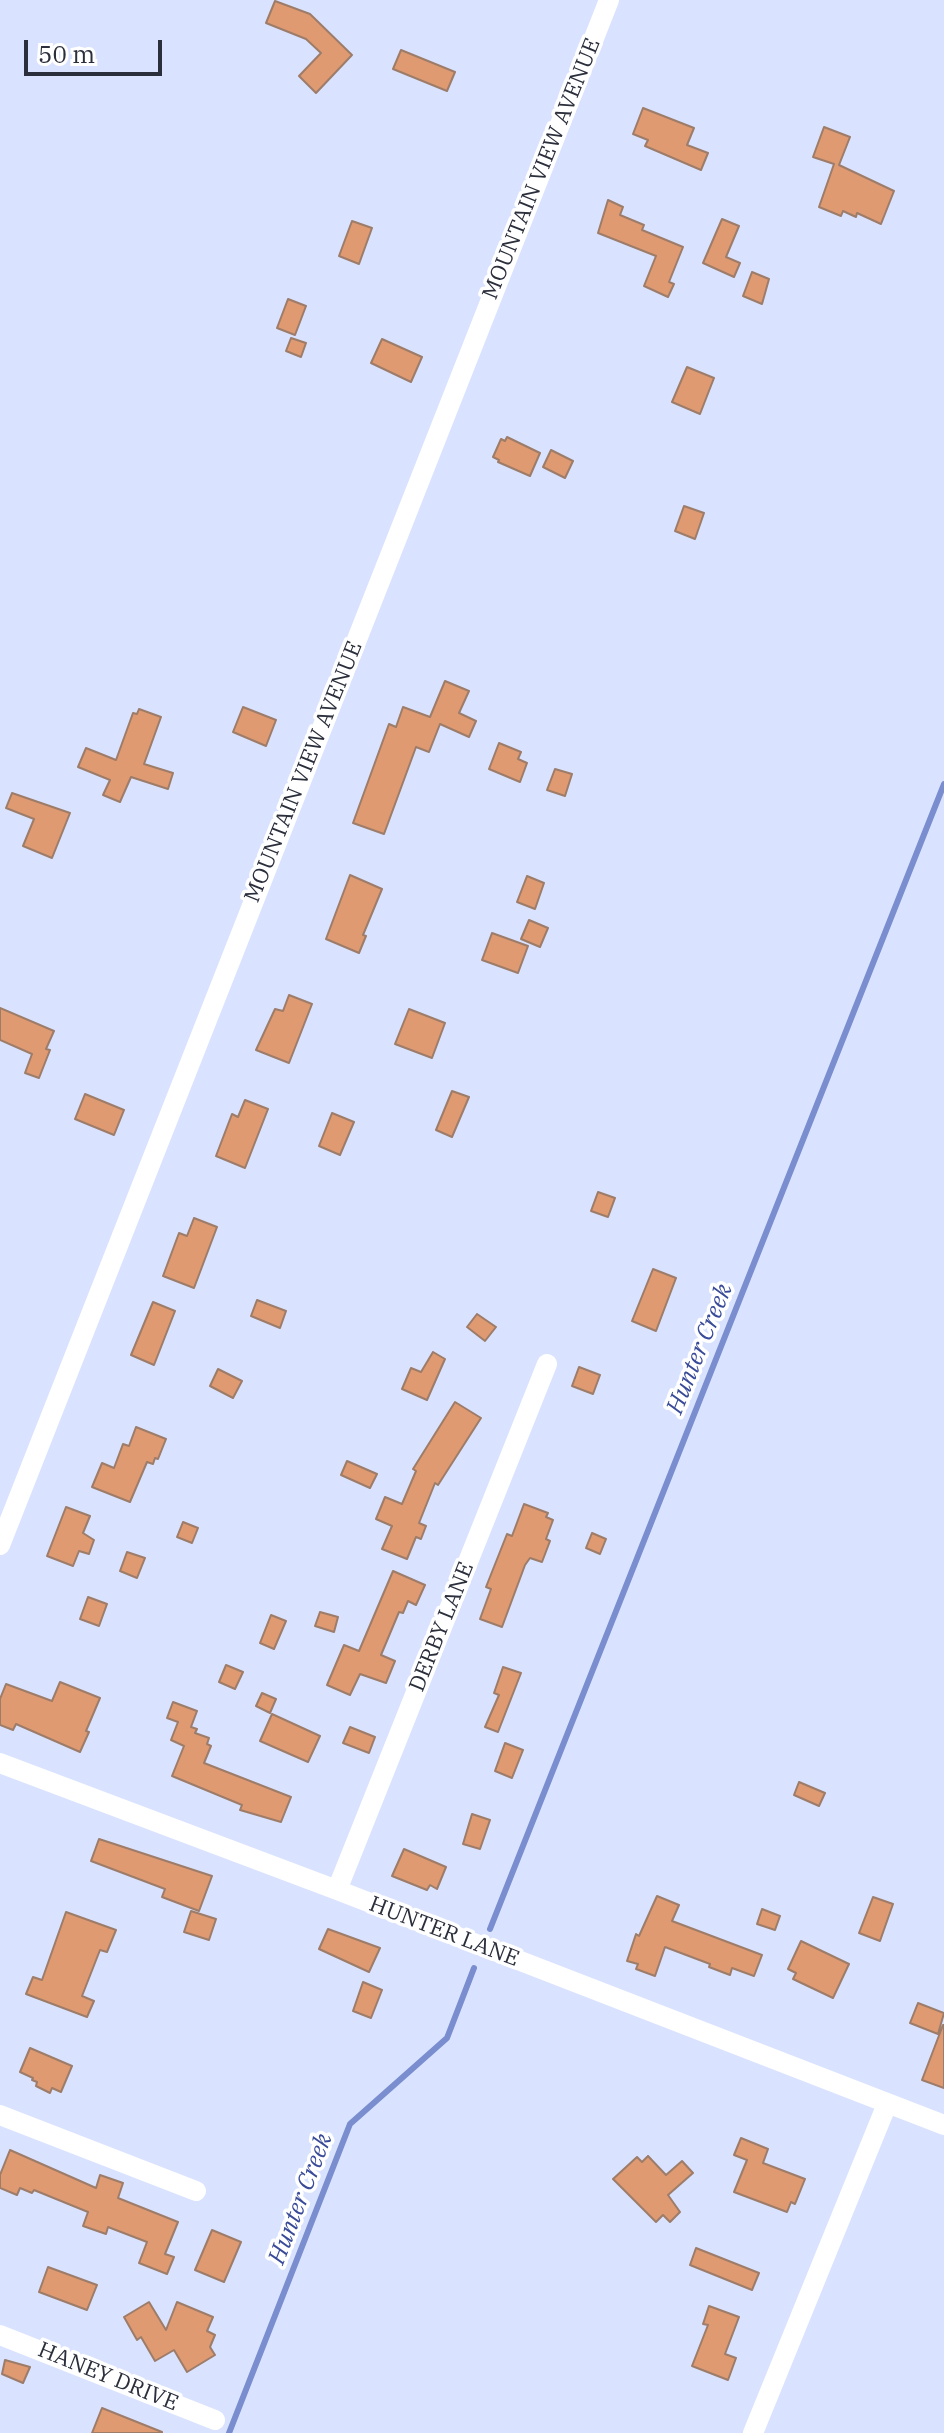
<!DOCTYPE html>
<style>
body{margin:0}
#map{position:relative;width:944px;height:2433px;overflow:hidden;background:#d9e3ff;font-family:"IBM Plex Serif",serif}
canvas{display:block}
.scale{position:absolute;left:24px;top:40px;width:138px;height:36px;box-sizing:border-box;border:4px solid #2b2f3c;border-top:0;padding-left:10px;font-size:24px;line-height:28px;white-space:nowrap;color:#2b2f3c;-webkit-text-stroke:6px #fff;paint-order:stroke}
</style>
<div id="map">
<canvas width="944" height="2433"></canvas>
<div class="scale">50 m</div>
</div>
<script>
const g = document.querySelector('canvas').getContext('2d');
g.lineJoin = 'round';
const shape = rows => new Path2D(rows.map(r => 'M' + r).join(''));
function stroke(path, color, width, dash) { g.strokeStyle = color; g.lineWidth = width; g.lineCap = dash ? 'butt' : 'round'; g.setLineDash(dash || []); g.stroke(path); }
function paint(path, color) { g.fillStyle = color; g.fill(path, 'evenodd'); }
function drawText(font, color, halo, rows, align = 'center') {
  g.font = font + ' "IBM Plex Serif",serif'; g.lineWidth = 7; g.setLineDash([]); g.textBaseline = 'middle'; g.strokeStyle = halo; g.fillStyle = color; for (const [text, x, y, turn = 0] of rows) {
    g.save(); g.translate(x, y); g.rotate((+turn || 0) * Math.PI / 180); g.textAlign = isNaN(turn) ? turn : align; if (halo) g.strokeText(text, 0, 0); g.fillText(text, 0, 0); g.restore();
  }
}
const stream = shape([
 [490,1929,944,784],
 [229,2433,350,2124,447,2038,474,1968]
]);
const building = shape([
 [275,1,310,14,352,55,316,93,299,76,321,53,306,39,266,23,275,1],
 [401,50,455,72,447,91,393,69,401,50],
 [643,108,694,128,687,145,708,153,701,170,645,146,648,140,633,134,643,108],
 [824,127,850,137,839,165,894,191,881,224,857,213,856,217,843,211,841,216,819,207,834,164,813,157,824,127],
 [608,200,623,207,620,215,644,225,642,230,683,247,669,282,674,284,668,297,644,286,656,256,598,233,608,200],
 [722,219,739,226,726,257,740,263,734,277,703,263,722,219],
 [352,221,372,228,359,264,339,256,352,221],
 [752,272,769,279,762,304,743,296,752,272],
 [288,299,306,306,295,335,277,328,288,299],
 [291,338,306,343,301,357,286,351,291,338],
 [382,339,422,357,411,382,371,363,382,339],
 [687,367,714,378,700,414,672,402,687,367],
 [507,437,540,453,530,476,498,462,499,460,493,457,501,439,505,441,507,437],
 [551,450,573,461,565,478,543,467,551,450],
 [684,506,704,513,695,539,675,531,684,506],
 [445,681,469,691,459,713,476,721,469,737,440,724,429,752,416,747,384,834,353,823,389,724,396,727,403,707,430,717,445,681],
 [243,707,276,720,266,746,233,732,243,707],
 [139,709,161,717,144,764,173,773,168,789,131,777,120,802,103,795,110,780,78,767,86,748,116,760,133,713,137,714,139,709],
 [499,743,521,752,518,759,527,763,520,782,489,769,499,743],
 [555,769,572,774,565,796,547,790,555,769],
 [12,793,70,813,52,858,23,846,34,819,6,808,12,793],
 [350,875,382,889,363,935,366,936,359,953,326,939,350,875],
 [527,876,544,883,535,909,517,902,527,876],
 [529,920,548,928,540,947,521,939,529,920],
 [492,933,528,946,518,973,482,960,492,933],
 [289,995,312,1004,289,1063,256,1050,275,1009,283,1011,289,995],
 [0,1008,54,1031,46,1049,50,1050,39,1078,25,1073,32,1054,0,1040,0,1008],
 [409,1009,445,1023,432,1058,395,1044,409,1009],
 [452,1091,469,1097,452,1137,436,1130,452,1091],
 [85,1094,124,1110,114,1135,75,1119,85,1094],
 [245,1100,268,1109,245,1168,216,1156,232,1114,238,1117,245,1100],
 [332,1113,354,1122,340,1155,319,1146,332,1113],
 [598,1192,615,1198,608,1217,591,1211,598,1192],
 [194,1218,217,1227,194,1288,163,1276,179,1233,187,1236,194,1218],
 [653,1269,676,1278,656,1331,632,1321,653,1269],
 [257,1300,286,1311,280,1328,251,1316,257,1300],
 [153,1302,175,1311,154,1365,131,1355,153,1302],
 [477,1314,496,1327,485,1341,467,1327,477,1314],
 [433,1352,445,1359,427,1400,402,1389,411,1368,421,1372,433,1352],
 [579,1367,600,1375,593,1394,572,1386,579,1367],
 [218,1369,242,1381,233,1398,210,1386,218,1369],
 [455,1402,481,1418,438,1485,435,1483,419,1523,426,1526,421,1539,416,1537,407,1559,382,1549,392,1526,376,1519,385,1497,402,1504,416,1471,413,1469,455,1402],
 [136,1427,166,1439,158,1459,155,1458,153,1464,147,1462,130,1502,92,1487,102,1463,114,1468,123,1444,129,1446,136,1427],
 [347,1461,377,1474,370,1488,341,1475,347,1461],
 [524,1504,548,1513,546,1517,553,1520,546,1539,550,1541,542,1562,530,1558,525,1565,502,1627,480,1619,491,1589,486,1587,507,1534,512,1536,524,1504],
 [66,1507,90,1516,83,1533,94,1540,89,1554,79,1551,73,1566,47,1556,66,1507],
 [183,1522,198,1528,192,1543,177,1537,183,1522],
 [592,1533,606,1539,600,1554,586,1548,592,1533],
 [127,1552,145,1558,137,1578,120,1571,127,1552],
 [393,1571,425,1585,416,1605,408,1601,403,1613,399,1612,381,1655,395,1661,386,1683,360,1674,350,1695,327,1685,344,1645,359,1651,393,1571],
 [88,1597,107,1604,99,1626,80,1619,88,1597],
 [320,1612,338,1617,334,1632,315,1626,320,1612],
 [271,1615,286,1621,274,1649,260,1643,271,1615],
 [226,1665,243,1672,235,1689,219,1682,226,1665],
 [503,1667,521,1673,498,1732,485,1727,499,1695,494,1693,503,1667],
 [60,1682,100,1698,86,1731,89,1732,80,1752,16,1724,13,1730,0,1725,0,1699,6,1684,52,1701,60,1682],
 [262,1693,276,1699,270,1713,256,1706,262,1693],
 [173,1702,197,1711,191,1727,197,1729,195,1733,209,1738,207,1744,211,1746,204,1763,291,1797,281,1822,240,1810,242,1805,172,1776,184,1746,171,1740,178,1722,167,1718,173,1702],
 [272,1714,320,1736,308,1762,260,1741,272,1714],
 [350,1727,375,1737,369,1753,343,1743,350,1727],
 [505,1743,523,1750,512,1778,495,1771,505,1743],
 [799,1782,825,1793,819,1806,794,1795,799,1782],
 [472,1814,490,1820,480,1849,463,1844,472,1814],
 [99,1839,212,1876,199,1911,162,1897,165,1889,91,1861,99,1839],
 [404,1849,446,1867,437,1889,430,1885,427,1890,392,1876,404,1849],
 [657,1896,679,1905,672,1921,762,1955,754,1976,732,1968,730,1975,709,1967,710,1964,665,1947,655,1976,636,1969,638,1964,627,1961,636,1934,639,1936,657,1896],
 [873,1897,893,1904,880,1941,859,1933,873,1897],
 [762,1909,780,1916,775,1930,757,1924,762,1909],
 [191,1911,216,1919,209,1940,184,1932,191,1911],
 [66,1912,116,1930,107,1952,100,1950,82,1996,94,2001,87,2017,26,1994,33,1977,42,1980,66,1912],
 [328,1929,380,1948,369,1972,319,1949,328,1929],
 [801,1941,849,1964,833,1998,793,1979,796,1973,788,1969,801,1941],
 [363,1982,382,1990,371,2018,353,2011,363,1982],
 [918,2003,944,2013,938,2034,910,2023,918,2003],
 [943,2025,944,2025,944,2088,922,2080,943,2025],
 [30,2048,72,2066,61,2092,52,2088,50,2093,36,2086,37,2082,32,2080,33,2078,20,2072,30,2048],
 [741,2138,768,2149,763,2163,805,2179,795,2204,791,2202,787,2212,734,2192,747,2160,734,2155,741,2138],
 [10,2150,96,2188,100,2175,123,2183,118,2198,178,2222,165,2254,174,2257,167,2274,139,2263,147,2242,108,2227,106,2234,83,2226,88,2212,34,2190,32,2193,20,2188,17,2195,0,2188,0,2175,10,2150],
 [648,2156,666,2175,682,2161,693,2173,668,2195,680,2212,670,2222,663,2215,656,2222,613,2179,637,2157,642,2162,648,2156],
 [212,2230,241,2242,224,2282,195,2270,212,2230],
 [696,2248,759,2273,752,2290,690,2265,696,2248],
 [48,2267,97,2285,87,2310,39,2292,48,2267],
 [149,2302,166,2330,177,2302,213,2317,207,2331,215,2335,210,2347,215,2355,187,2372,174,2350,155,2361,141,2337,137,2340,124,2317,149,2302],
 [709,2306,739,2317,725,2354,736,2358,728,2380,692,2366,708,2325,703,2324,709,2306],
 [5,2360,30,2367,23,2383,2,2374,5,2360],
 [102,2408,162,2432,162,2433,92,2433,102,2408]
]);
const minor = shape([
 [0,1545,609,0],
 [0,1763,337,1890,944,2125],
 [337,1890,547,1364],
 [0,2115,196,2191],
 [0,2335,215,2420],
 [753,2433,887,2104]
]);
const streetNames = [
 ["MOUNTAIN VIEW AVENUE",542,169,-68],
 ["MOUNTAIN VIEW AVENUE",304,772,-68],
 ["DERBY LANE",442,1627,-68],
 ["HUNTER LANE",444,1932,21],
 ["HANEY DRIVE",108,2377,22]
];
const waterNames = [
 ["Hunter Creek",700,1349,-68],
 ["Hunter Creek",301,2199,-69]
];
stroke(stream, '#7a8dce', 6);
paint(building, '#df9a72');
stroke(building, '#9d7c69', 2);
stroke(minor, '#fff', 20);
drawText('22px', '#2b2f3c', '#fff', streetNames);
drawText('italic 24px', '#384a98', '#fff', waterNames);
</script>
